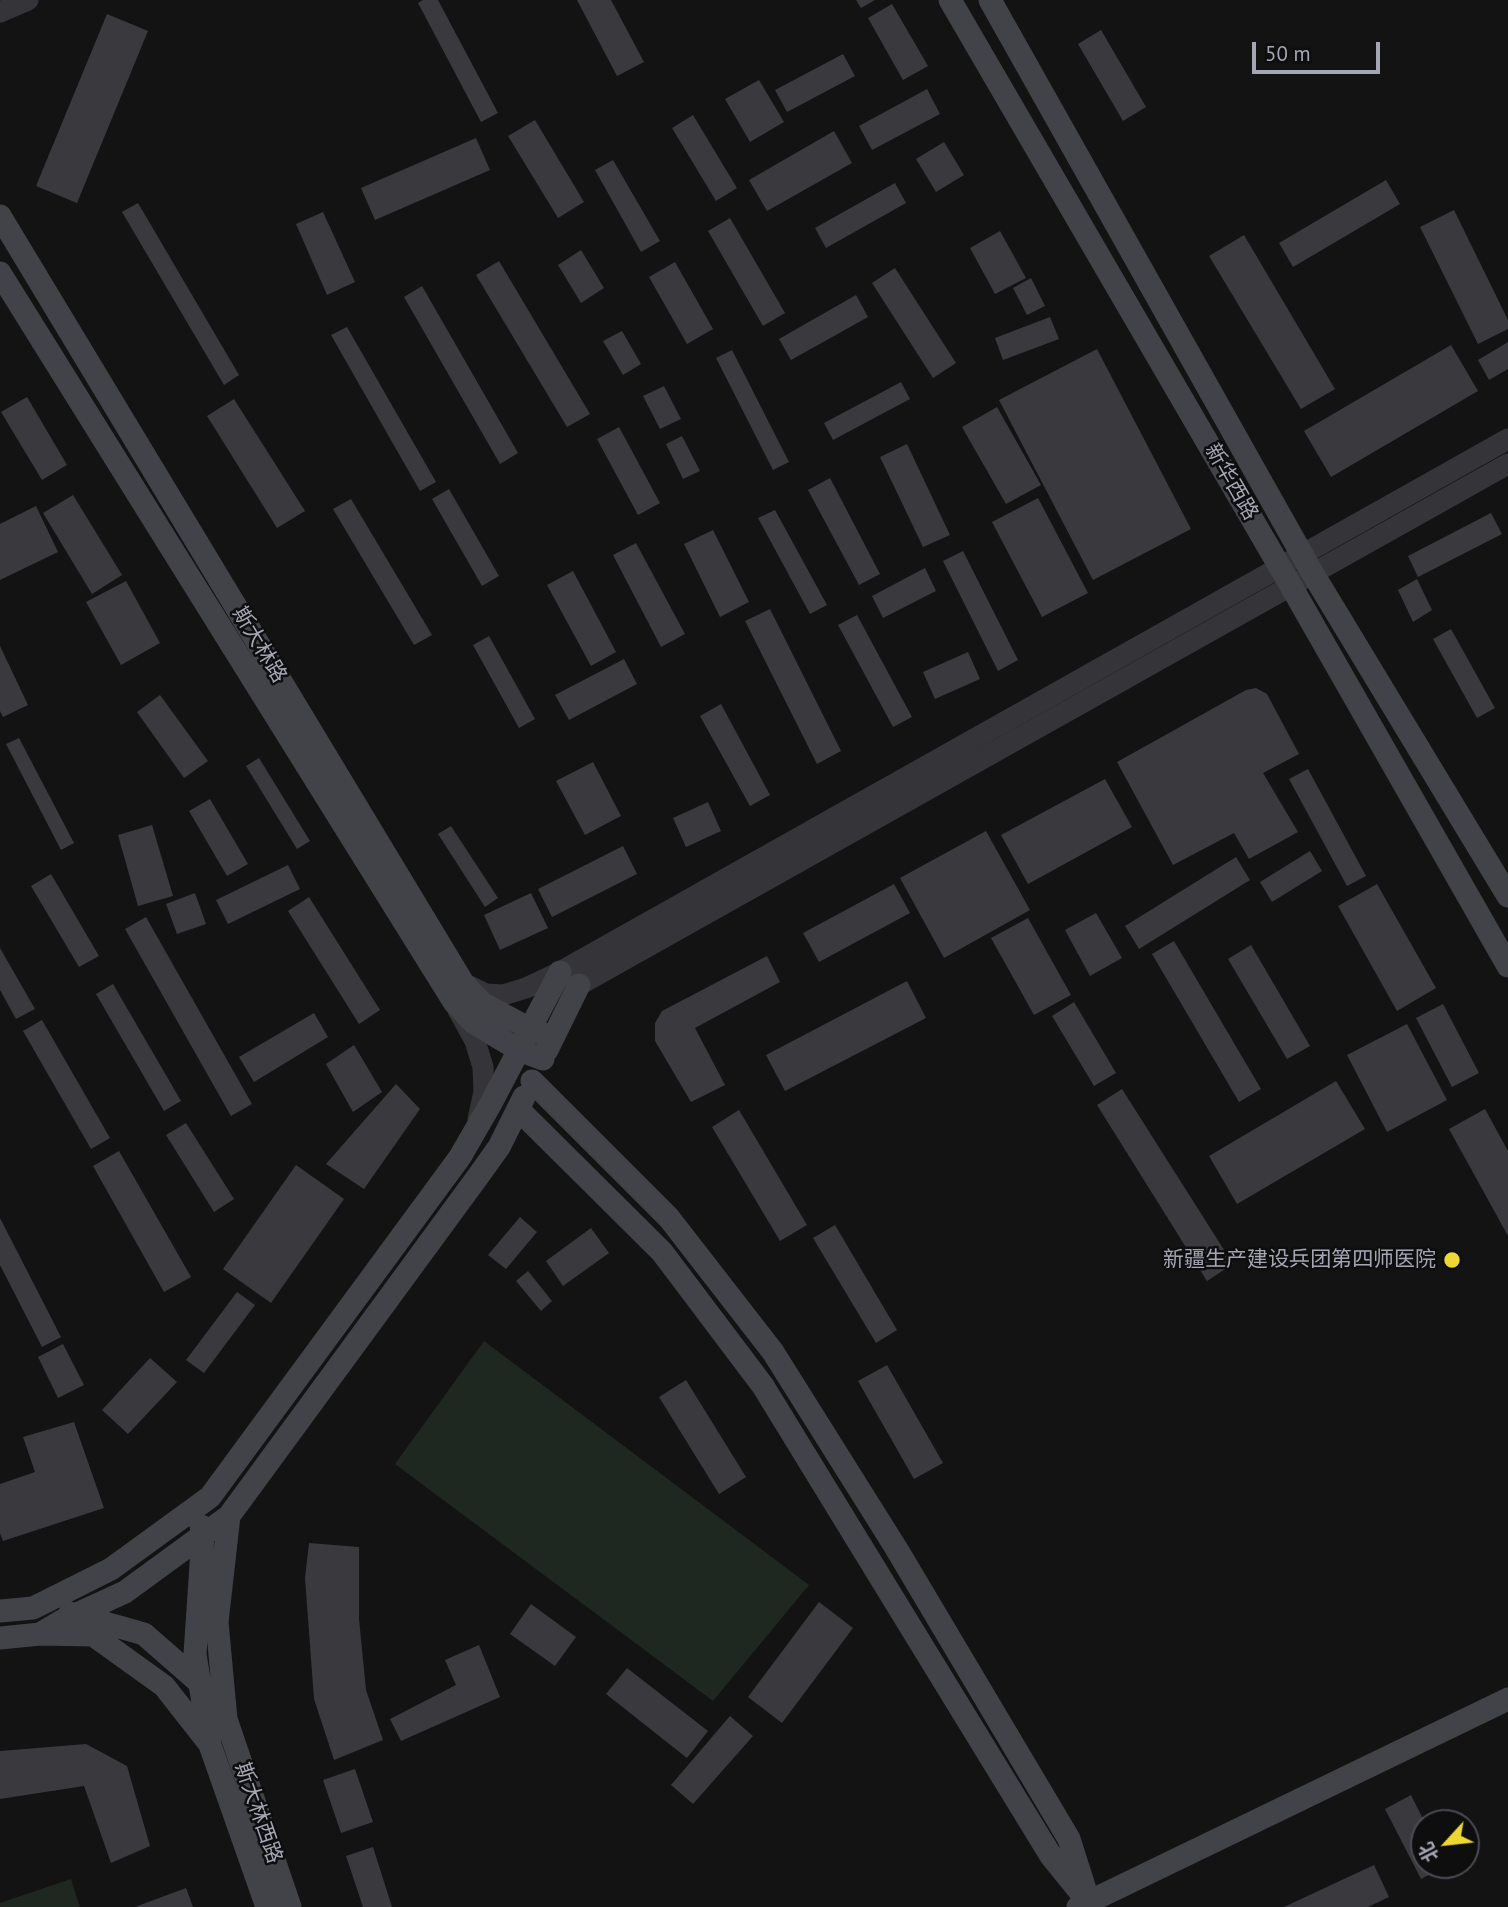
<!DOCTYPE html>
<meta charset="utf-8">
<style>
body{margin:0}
#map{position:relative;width:1508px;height:1907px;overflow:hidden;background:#131314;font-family:"PT Sans","Noto Sans SC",sans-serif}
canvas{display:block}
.north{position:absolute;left:1410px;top:1809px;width:70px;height:70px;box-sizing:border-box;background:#0e0e0f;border:2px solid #4a4b51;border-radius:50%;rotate:243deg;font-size:19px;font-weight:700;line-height:28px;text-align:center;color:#a4a6b4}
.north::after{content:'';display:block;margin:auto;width:24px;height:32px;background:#edd732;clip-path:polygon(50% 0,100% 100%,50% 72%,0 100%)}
.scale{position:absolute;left:1252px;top:42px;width:128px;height:32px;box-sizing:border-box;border:4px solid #a4a6b4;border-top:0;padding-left:9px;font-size:21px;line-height:24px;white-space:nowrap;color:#a4a6b4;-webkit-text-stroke:5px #0e0e0f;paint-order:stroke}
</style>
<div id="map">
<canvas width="1508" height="1907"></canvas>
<div class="north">北</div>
<div class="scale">50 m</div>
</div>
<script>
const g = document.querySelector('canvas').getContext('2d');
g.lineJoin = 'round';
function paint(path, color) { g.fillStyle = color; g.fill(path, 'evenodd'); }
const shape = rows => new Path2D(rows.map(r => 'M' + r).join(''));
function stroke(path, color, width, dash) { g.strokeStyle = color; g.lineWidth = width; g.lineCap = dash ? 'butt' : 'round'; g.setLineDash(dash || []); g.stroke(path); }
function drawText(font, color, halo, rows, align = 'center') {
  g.font = font + ' "PT Sans","Noto Sans SC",sans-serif'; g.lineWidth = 5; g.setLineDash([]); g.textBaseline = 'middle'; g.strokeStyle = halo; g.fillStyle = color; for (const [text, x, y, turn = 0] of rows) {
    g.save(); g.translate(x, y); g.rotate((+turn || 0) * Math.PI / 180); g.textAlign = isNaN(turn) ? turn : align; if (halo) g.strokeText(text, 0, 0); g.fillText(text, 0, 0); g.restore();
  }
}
const green = shape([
 [484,1341,809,1585,713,1701,395,1464],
 [71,1879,80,1907,0,1907,0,1903]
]);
const building = shape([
 [423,0,438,0,498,113,481,122,418,3],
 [577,0,611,0,644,62,617,76],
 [856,0,875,0,861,8],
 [892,4,928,66,903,80,868,18],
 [107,14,148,31,77,203,36,186],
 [1101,30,1146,107,1123,121,1078,44],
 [843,54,855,76,787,112,775,90],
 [759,80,784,122,750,142,725,99],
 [927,89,940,114,872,150,859,126],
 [693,115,737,188,716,201,672,128],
 [535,120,584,202,558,218,508,136],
 [834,131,852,163,767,211,749,180],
 [476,138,490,170,375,220,361,188],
 [944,142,964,175,936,192,916,159],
 [613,160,660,241,641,252,595,170],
 [1386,180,1400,204,1293,267,1279,243],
 [895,183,906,203,826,248,815,228],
 [138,203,239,375,224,385,122,212],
 [1454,210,1508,320,1508,329,1478,344,1420,227],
 [323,212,355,282,327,295,296,224],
 [730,218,785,313,763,326,708,231],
 [1000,231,1026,278,995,294,970,248],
 [1244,235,1335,389,1301,409,1209,256],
 [581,250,604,288,581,303,558,265],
 [499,261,590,414,567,427,476,275],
 [675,262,713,329,687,344,649,277],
 [895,268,956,363,933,378,872,283],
 [1031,278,1045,306,1027,315,1013,288],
 [422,286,518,453,500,464,404,297],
 [856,295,868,317,791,360,779,339],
 [1050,317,1059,339,1003,360,995,338],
 [347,327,436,482,420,491,331,335],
 [622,331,641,364,623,375,603,341],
 [1508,342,1508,369,1489,380,1478,360],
 [1451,345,1478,391,1331,477,1304,431],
 [1097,349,1191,529,1093,580,999,400],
 [732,350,789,462,773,470,716,358],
 [901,382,910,399,833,440,824,423],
 [664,386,681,419,660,429,643,396],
 [27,397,67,465,42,480,1,412],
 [234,399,305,511,277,528,207,416],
 [997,407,1041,485,1006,504,962,427],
 [619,427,660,503,638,515,597,439],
 [682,436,700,471,683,479,666,444],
 [907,444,950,535,923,547,880,457],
 [830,478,880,574,859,585,808,490],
 [449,489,499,576,482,586,432,499],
 [73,495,122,575,92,594,43,513],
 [1038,498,1088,593,1042,617,992,522],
 [351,499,432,635,414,645,333,509],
 [36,506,58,552,0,580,0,524],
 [775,510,827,605,810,614,758,518],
 [1491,513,1502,534,1418,577,1408,556],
 [713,530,749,602,720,617,684,544],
 [636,543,685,634,661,647,613,555],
 [963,551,1018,660,998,671,943,561],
 [925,568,936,591,883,618,872,596],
 [573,571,616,652,591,666,547,585],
 [1417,579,1432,610,1413,622,1398,590],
 [126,581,160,643,121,665,86,602],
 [770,609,841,751,817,764,745,621],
 [857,615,912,717,893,727,838,625],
 [1451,629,1495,708,1477,718,1433,639],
 [489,636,535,719,519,728,473,645],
 [0,646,28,705,3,717,0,711],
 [968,652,980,679,935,699,923,672],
 [624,659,637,684,569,720,555,695],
 [1256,688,1267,694,1299,754,1263,773,1298,832,1249,859,1234,833,1173,865,1117,762,1246,690],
 [160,695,208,761,184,778,137,712],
 [721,704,770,795,750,806,700,716],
 [19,738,74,843,61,850,6,744],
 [259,758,310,841,297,849,246,766],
 [593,762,621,816,585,835,556,781],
 [1308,769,1366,876,1347,886,1289,779],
 [1105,779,1132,827,1028,884,1001,835],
 [210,799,248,864,227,876,189,811],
 [708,802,721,831,686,847,673,818],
 [152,825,173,896,138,906,118,835],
 [451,826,498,898,485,907,438,834],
 [986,831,1030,910,944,958,900,878],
 [623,846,637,874,552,917,538,889],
 [1310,851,1322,871,1272,902,1260,882],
 [1236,857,1250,880,1139,949,1125,926],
 [288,865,300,889,228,924,216,900],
 [51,874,99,956,79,967,31,886],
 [894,884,910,913,819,962,803,933],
 [1377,884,1436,988,1397,1011,1338,906],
 [195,893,206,924,177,934,166,904],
 [531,893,548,928,500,950,484,915],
 [309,897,380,1010,359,1024,288,911],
 [1096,913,1122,958,1090,976,1065,930],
 [146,917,252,1104,231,1116,125,929],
 [1028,918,1071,995,1034,1015,991,938],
 [1174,941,1261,1089,1239,1102,1152,954],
 [1251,945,1310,1046,1287,1059,1228,959],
 [0,948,35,1009,16,1019,0,990],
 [767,956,780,982,695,1028,725,1085,691,1102,655,1041,655,1023,662,1011],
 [907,981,926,1018,785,1091,766,1055],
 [113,984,181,1101,164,1111,96,994],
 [1074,1002,1116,1073,1094,1086,1052,1016],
 [1443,1004,1479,1073,1452,1087,1416,1018],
 [314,1013,328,1037,254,1082,239,1057],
 [42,1020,110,1138,91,1149,23,1031],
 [1407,1024,1447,1100,1387,1132,1347,1055],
 [354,1045,382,1092,353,1112,326,1064],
 [1336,1081,1365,1129,1237,1204,1209,1156],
 [396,1084,420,1109,364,1189,326,1164],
 [1122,1089,1233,1264,1207,1281,1097,1105],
 [1485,1109,1508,1151,1508,1236,1449,1129],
 [739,1110,807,1225,780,1241,712,1127],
 [186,1123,234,1199,214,1212,166,1135],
 [119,1151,191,1277,164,1292,93,1166],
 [296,1165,344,1199,271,1303,223,1269],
 [520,1217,537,1232,506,1269,488,1255],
 [0,1218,61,1337,42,1347,0,1265],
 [835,1225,897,1330,876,1343,813,1238],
 [591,1228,609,1253,563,1286,546,1261],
 [528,1271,552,1301,541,1311,516,1281],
 [237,1292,255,1305,204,1373,186,1360],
 [63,1344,84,1385,58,1398,38,1357],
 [150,1358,177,1382,128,1434,102,1410],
 [887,1365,943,1463,914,1479,858,1381],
 [686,1380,746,1477,719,1494,659,1397],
 [74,1422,104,1508,3,1541,0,1533,0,1484,35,1472,23,1437],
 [309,1543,359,1547,359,1619,366,1690,383,1740,334,1760,314,1699,305,1578],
 [819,1602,853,1628,782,1723,748,1697],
 [531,1604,576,1637,555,1666,510,1634],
 [479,1645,500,1697,401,1741,390,1719,456,1685,445,1660],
 [627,1668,708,1731,687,1758,606,1694],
 [730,1716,753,1736,693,1804,671,1785],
 [86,1744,127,1766,150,1846,111,1863,84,1786,0,1799,0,1751],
 [355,1769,373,1822,341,1833,323,1780],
 [1411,1795,1425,1823,1424,1865,1448,1865,1421,1879,1385,1809],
 [373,1847,392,1907,363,1907,346,1856],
 [1374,1865,1389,1897,1368,1907,1284,1907],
 [186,1888,193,1907,135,1907]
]);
const tertiary = shape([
 [0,12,28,0],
 [463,983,486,994,503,995,526,988,560,972,1508,439],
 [579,985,1508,464],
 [458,1010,475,1041,483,1067,484,1092,478,1119]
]);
const secondary = shape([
 [950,0,1291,586,1508,966],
 [990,0,1313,574,1508,896],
 [0,216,463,983,482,1003,530,1029,553,1038],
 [0,273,454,1002,474,1023,519,1050,543,1059],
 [547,1050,579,985],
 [532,1081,669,1218,773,1352,896,1548,1069,1839,1089,1902],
 [518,1109,662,1252,763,1386,1051,1856,1081,1893],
 [229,1516,217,1622,226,1719,290,1907],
 [201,1526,203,1535,195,1654,210,1745,267,1907],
 [0,1611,33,1608,111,1569,210,1497,460,1157,490,1105,560,972],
 [70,1613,144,1634,200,1683,204,1688],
 [41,1634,93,1635,164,1686,208,1742],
 [0,1638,40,1634,62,1621,125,1592,229,1516,479,1175,499,1147,524,1097],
 [1078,1907,1508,1699]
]);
const markers = [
 [1452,1260,9,"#edd732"]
];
const streetNames = [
 ["新华西路",1231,482,60],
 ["斯大林路",259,645,59],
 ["斯大林西路",258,1813,71]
];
const poiNames = [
 ["新疆生产建设兵团第四师医院",1436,1260]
];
paint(green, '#1f2721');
paint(building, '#3a3a3e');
stroke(tertiary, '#343439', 21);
stroke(secondary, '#424249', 23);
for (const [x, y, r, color] of markers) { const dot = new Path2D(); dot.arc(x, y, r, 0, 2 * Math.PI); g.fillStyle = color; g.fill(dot); stroke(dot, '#0e0e0f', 2.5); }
drawText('21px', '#a4a6b4', '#0e0e0f', streetNames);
drawText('21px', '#a4a6b4', '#0e0e0f', poiNames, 'right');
</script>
